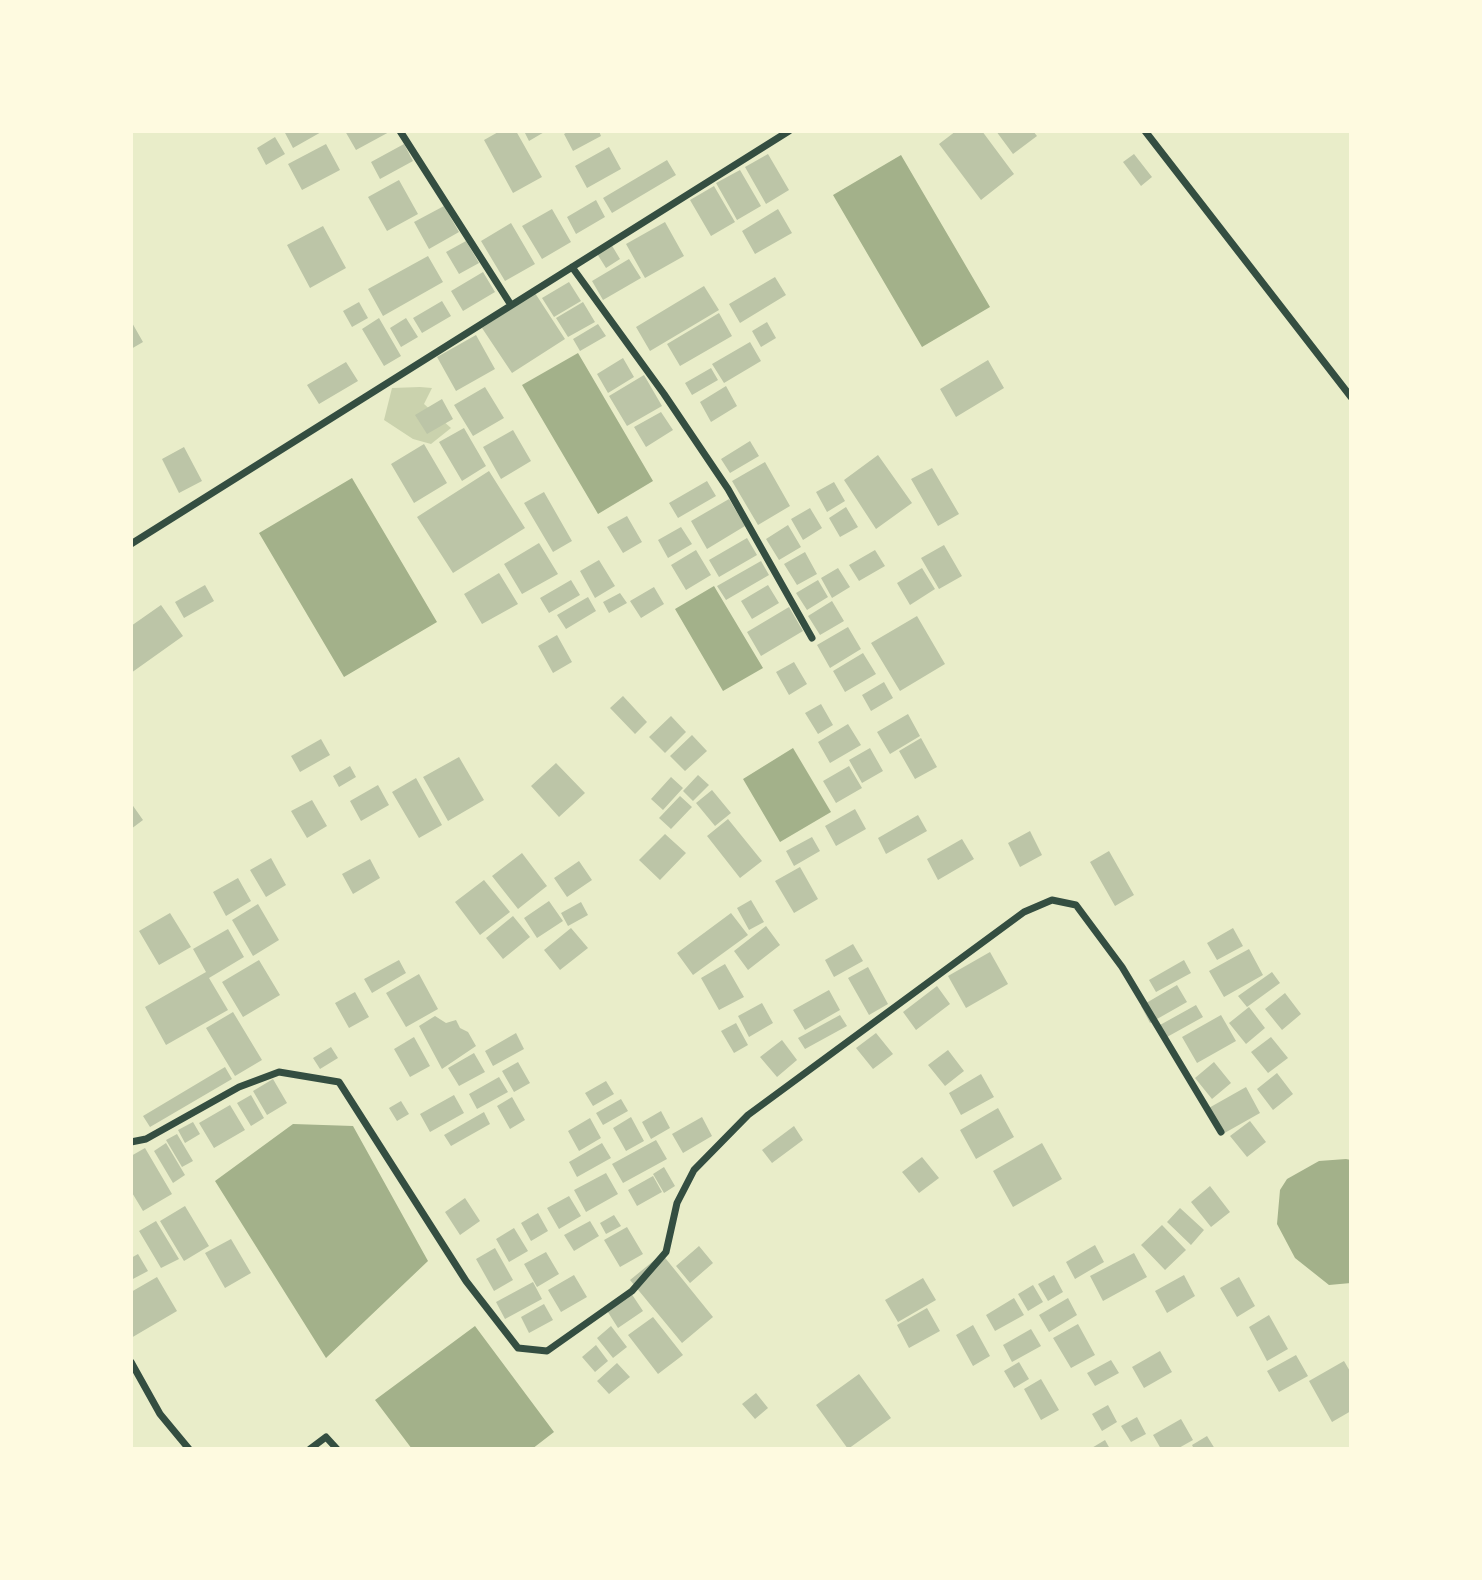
<!DOCTYPE html>
<style>
body{margin:0}
#map{position:relative;width:1482px;height:1580px;overflow:hidden;background:#e9edc9;font-family:"Noto Serif",serif}
canvas{display:block}
.frame{position:absolute;inset:0;border:133px solid #fefae0;pointer-events:none}
</style>
<div id="map">
<canvas width="1482" height="1580"></canvas>
<div class="frame"></div>
</div>
<script>
const g = document.querySelector('canvas').getContext('2d');
g.lineJoin = 'round';
function paint(path, color) { g.fillStyle = color; g.fill(path, 'evenodd'); }
const shape = rows => new Path2D(rows.map(r => 'M' + r).join(''));
function stroke(path, color, width, dash) { g.strokeStyle = color; g.lineWidth = width; g.lineCap = dash ? 'butt' : 'round'; g.setLineDash(dash || []); g.stroke(path); }
const green = shape([
 [420,387,432,388,424,404,451,428,431,444,413,439,384,420,392,388]
]);
const water = shape([
 [901,155,990,307,922,347,833,195],
 [578,353,653,481,598,514,522,385],
 [352,478,437,622,344,677,259,533],
 [714,586,763,668,723,691,675,609],
 [793,748,831,812,780,842,743,779],
 [293,1124,353,1126,428,1261,326,1358,215,1181],
 [1346,1159,1351,1160,1351,1283,1329,1285,1295,1258,1277,1224,1280,1190,1287,1179,1319,1161],
 [475,1326,554,1432,532,1449,412,1449,375,1400]
]);
const building = shape([
 [284,131,323,131,293,148],
 [345,131,391,131,356,150],
 [500,131,516,131,542,177,513,193,484,140],
 [524,131,546,131,529,141],
 [569,131,599,131,601,136,573,151,564,134],
 [956,131,982,131,1014,174,981,200,939,144],
 [996,131,1033,131,1037,136,1013,154],
 [275,137,285,154,266,165,257,148],
 [326,144,340,170,302,190,288,164],
 [404,144,413,161,380,179,371,162],
 [609,147,621,169,587,188,575,166],
 [768,154,789,190,766,204,745,167],
 [1134,154,1152,177,1141,186,1123,162],
 [667,160,676,175,612,213,603,198],
 [740,170,761,206,737,220,716,183],
 [399,180,418,214,387,231,368,197],
 [714,186,735,222,711,236,690,200],
 [596,200,605,217,576,234,567,217],
 [444,206,459,232,429,249,414,222],
 [552,209,571,242,542,259,522,226],
 [778,209,792,233,755,254,742,231],
 [665,222,684,256,645,278,626,244],
 [511,223,535,264,505,281,481,241],
 [323,226,346,268,310,288,287,245],
 [466,241,479,263,459,274,446,252],
 [611,244,620,259,606,268,596,252],
 [428,256,443,282,383,316,368,289],
 [629,259,641,278,603,300,592,281],
 [483,272,495,292,463,311,451,291],
 [775,277,786,295,740,323,729,304],
 [569,282,581,301,554,317,542,298],
 [704,286,719,310,650,351,636,327],
 [535,293,565,339,512,373,482,328],
 [442,301,451,316,422,333,413,318],
 [359,302,368,318,352,327,343,311],
 [583,302,595,322,568,337,556,318],
 [719,313,732,336,680,366,667,344],
 [379,318,401,356,384,366,362,329],
 [406,318,418,337,401,347,390,328],
 [131,321,143,342,131,349],
 [767,322,776,338,761,347,752,331],
 [598,324,606,336,580,351,573,339],
 [476,335,495,369,456,391,437,357],
 [750,342,761,361,724,383,712,364],
 [623,358,634,377,608,393,597,374],
 [988,360,1004,388,956,417,940,389],
 [346,362,358,381,319,404,307,385],
 [711,368,718,380,692,395,685,383],
 [644,375,662,406,627,426,609,396],
 [726,386,737,406,711,422,700,402],
 [485,387,504,418,473,436,454,405],
 [442,399,453,419,427,434,415,415],
 [661,412,673,430,646,447,634,427],
 [464,428,486,466,462,481,439,442],
 [513,430,531,461,501,479,483,447],
 [750,441,759,456,730,473,721,459],
 [424,444,447,483,414,503,391,464],
 [184,447,202,481,179,493,162,459],
 [878,455,912,503,876,529,844,480],
 [765,462,790,506,758,525,732,481],
 [932,468,959,514,938,526,911,479],
 [489,471,525,528,453,573,417,517],
 [707,481,716,496,678,518,669,503],
 [834,482,845,501,827,512,816,492],
 [544,492,572,541,553,552,524,503],
 [729,499,745,526,707,549,691,521],
 [846,507,858,527,840,537,829,518],
 [810,508,822,528,803,540,791,519],
 [627,516,642,542,623,553,607,527],
 [788,525,801,547,779,560,766,539],
 [681,527,692,544,668,558,658,540],
 [747,538,757,555,719,577,709,560],
 [539,543,558,574,522,594,504,564],
 [944,545,962,576,939,589,921,558],
 [696,550,711,575,686,590,671,565],
 [875,550,885,566,859,581,849,565],
 [805,552,817,574,797,585,784,564],
 [599,560,615,586,595,598,580,571],
 [761,561,769,575,726,600,717,586],
 [838,568,850,587,832,598,821,578],
 [922,568,935,589,910,605,897,583],
 [499,573,518,604,482,624,464,594],
 [571,580,580,595,549,613,540,598],
 [818,580,828,597,807,610,796,593],
 [205,585,214,601,184,618,175,602],
 [768,585,779,603,752,619,741,601],
 [654,587,664,604,641,618,630,601],
 [620,593,627,603,609,613,603,602],
 [588,597,596,611,566,629,557,615],
 [832,601,844,621,820,635,808,616],
 [161,605,183,636,131,673,131,626],
 [789,607,803,631,761,656,747,632],
 [917,616,945,664,900,691,871,643],
 [848,627,861,649,830,668,817,645],
 [557,635,572,662,553,673,538,646],
 [863,653,876,674,845,692,833,671],
 [794,662,807,684,789,695,776,672],
 [884,682,893,698,871,711,862,695],
 [623,696,647,722,635,734,610,708],
 [821,704,833,725,818,734,805,713],
 [908,714,920,736,890,754,877,732],
 [671,716,686,732,665,753,649,737],
 [848,724,861,745,830,763,818,742],
 [692,735,707,751,685,771,670,756],
 [921,738,937,767,915,779,899,751],
 [321,739,330,755,300,772,291,756],
 [870,748,883,771,862,783,849,760],
 [459,757,484,800,448,821,423,777],
 [556,763,585,793,559,817,531,786],
 [350,766,356,777,339,787,333,776],
 [849,766,862,788,836,803,823,781],
 [698,775,709,785,693,801,683,791],
 [671,777,683,788,663,810,651,799],
 [416,778,442,825,419,838,392,792],
 [378,785,389,805,361,821,350,801],
 [712,790,731,813,715,826,696,803],
 [680,796,692,807,671,829,659,818],
 [312,800,327,826,307,838,291,811],
 [131,803,143,820,131,829],
 [855,809,866,829,836,846,825,826],
 [918,815,927,831,886,854,878,838],
 [728,819,762,861,740,878,707,836],
 [1030,831,1042,855,1020,867,1008,843],
 [665,834,686,853,660,880,639,860],
 [812,837,820,851,794,866,786,851],
 [962,839,974,859,938,880,927,859],
 [1109,851,1134,895,1115,906,1090,862],
 [522,853,547,886,518,909,492,876],
 [271,858,286,885,266,897,250,870],
 [370,859,380,878,353,894,342,874],
 [579,861,592,880,567,897,554,878],
 [800,867,818,899,794,913,775,881],
 [238,878,251,901,226,916,213,892],
 [484,880,510,912,480,935,455,902],
 [751,900,764,922,749,930,737,908],
 [549,901,563,921,537,938,524,918],
 [581,902,588,915,568,926,561,913],
 [258,904,279,940,253,956,232,920],
 [170,913,191,947,159,965,139,931],
 [731,913,748,935,693,975,677,953],
 [513,916,530,937,503,959,486,938],
 [766,926,780,945,748,970,734,951],
 [571,928,588,948,560,970,544,950],
 [1233,928,1243,946,1217,960,1207,943],
 [228,929,244,957,209,978,228,1010,166,1045,145,1007,206,972,193,949],
 [853,944,863,961,834,977,825,960],
 [1249,949,1263,975,1224,997,1209,971],
 [990,952,1008,984,966,1008,948,976],
 [259,960,280,995,243,1017,222,982],
 [399,960,406,973,372,993,364,979],
 [1184,960,1191,973,1156,992,1149,980],
 [725,964,744,997,719,1010,701,978],
 [868,967,888,1004,869,1015,848,978],
 [1272,972,1280,983,1247,1007,1238,996],
 [419,974,438,1009,406,1027,386,993],
 [1177,985,1187,1002,1150,1023,1141,1006],
 [937,986,950,1004,916,1030,903,1012],
 [829,990,840,1010,805,1030,793,1010],
 [355,992,369,1017,349,1028,335,1003],
 [1285,993,1301,1014,1282,1030,1265,1009],
 [762,1003,773,1023,749,1037,738,1016],
 [1196,1005,1203,1017,1167,1037,1160,1025],
 [1249,1007,1265,1028,1246,1044,1229,1023],
 [233,1012,262,1060,235,1076,206,1028],
 [840,1015,847,1026,805,1049,798,1038],
 [1221,1015,1236,1041,1197,1063,1182,1037],
 [435,1016,446,1023,456,1020,460,1028,468,1032,476,1046,442,1069,419,1026],
 [736,1023,748,1045,734,1053,721,1031],
 [516,1033,524,1049,493,1066,485,1051],
 [876,1033,893,1054,873,1069,856,1048],
 [414,1037,430,1066,410,1077,394,1049],
 [1271,1037,1288,1058,1268,1073,1251,1052],
 [782,1040,797,1060,777,1077,760,1057],
 [331,1047,338,1058,320,1069,313,1058],
 [948,1050,964,1071,945,1086,928,1065],
 [474,1053,485,1072,459,1086,448,1068],
 [518,1062,530,1083,514,1092,502,1071],
 [1214,1062,1231,1083,1212,1099,1195,1078],
 [225,1067,232,1079,150,1127,143,1116],
 [1277,1073,1293,1094,1273,1110,1257,1089],
 [981,1074,994,1097,961,1115,949,1093],
 [499,1077,508,1092,477,1109,469,1094],
 [273,1079,287,1103,267,1115,253,1091],
 [606,1081,614,1094,593,1106,585,1093],
 [1246,1087,1260,1113,1221,1135,1207,1109],
 [251,1095,264,1118,251,1126,237,1103],
 [454,1095,464,1113,430,1132,420,1114],
 [512,1097,525,1120,510,1129,497,1106],
 [621,1099,628,1111,603,1125,596,1113],
 [401,1101,409,1114,397,1121,389,1108],
 [230,1105,245,1130,214,1148,199,1123],
 [998,1108,1014,1137,976,1159,960,1130],
 [661,1111,670,1128,651,1139,642,1122],
 [484,1112,490,1124,451,1146,444,1135],
 [631,1117,644,1141,626,1151,613,1128],
 [702,1117,712,1136,683,1153,672,1134],
 [590,1118,601,1138,579,1151,568,1131],
 [1250,1121,1266,1142,1247,1157,1230,1136],
 [193,1122,200,1134,185,1143,178,1130],
 [794,1126,803,1140,772,1163,762,1150],
 [177,1134,193,1161,182,1167,166,1140],
 [656,1140,667,1159,623,1183,612,1164],
 [166,1143,185,1175,173,1183,154,1151],
 [602,1143,611,1158,577,1177,569,1162],
 [1042,1143,1062,1179,1013,1207,993,1171],
 [145,1148,172,1194,143,1211,131,1191,131,1156],
 [922,1157,939,1178,919,1193,902,1172],
 [664,1167,675,1186,664,1193,653,1174],
 [606,1173,618,1194,586,1212,574,1190],
 [653,1176,662,1192,637,1206,628,1190],
 [1210,1186,1230,1212,1211,1227,1191,1202],
 [569,1196,581,1216,559,1229,547,1208],
 [465,1198,480,1221,460,1235,445,1212],
 [185,1206,209,1246,184,1261,160,1221],
 [1180,1208,1204,1230,1191,1245,1167,1222],
 [538,1213,548,1231,531,1241,521,1223],
 [614,1215,621,1226,606,1234,600,1223],
 [156,1221,179,1259,161,1268,139,1231],
 [590,1221,599,1236,574,1251,564,1235],
 [1162,1225,1186,1250,1165,1270,1141,1245],
 [627,1227,643,1254,620,1267,604,1240],
 [514,1228,528,1251,509,1262,496,1239],
 [231,1239,251,1273,225,1288,205,1253],
 [1095,1245,1104,1262,1075,1279,1066,1262],
 [699,1246,713,1263,690,1283,676,1266],
 [495,1248,513,1280,494,1291,476,1259],
 [546,1252,559,1274,537,1287,524,1264],
 [1134,1253,1147,1277,1103,1301,1090,1276],
 [138,1254,148,1271,131,1280,131,1258],
 [662,1254,713,1317,682,1343,630,1280],
 [574,1275,587,1297,561,1312,548,1290],
 [1054,1275,1063,1292,1048,1301,1038,1284],
 [1184,1275,1195,1296,1167,1313,1155,1291],
 [157,1277,177,1311,131,1338,131,1292],
 [1239,1277,1255,1306,1237,1317,1220,1288],
 [923,1278,936,1300,898,1322,885,1300],
 [533,1282,542,1299,505,1319,496,1302],
 [1033,1285,1043,1302,1028,1311,1018,1294],
 [631,1293,643,1311,618,1328,606,1309],
 [1014,1298,1024,1315,995,1331,986,1315],
 [1068,1298,1077,1315,1049,1332,1039,1315],
 [544,1304,553,1320,529,1333,521,1317],
 [927,1308,940,1331,909,1348,897,1325],
 [1269,1315,1288,1349,1267,1361,1249,1327],
 [653,1317,683,1355,658,1374,628,1335],
 [1078,1324,1095,1355,1071,1368,1053,1338],
 [973,1325,990,1356,973,1366,956,1335],
 [611,1326,627,1347,613,1358,597,1338],
 [1031,1329,1041,1346,1012,1362,1003,1345],
 [596,1345,608,1361,595,1372,582,1357],
 [1160,1351,1172,1372,1144,1388,1132,1367],
 [1296,1355,1308,1376,1279,1392,1267,1371],
 [1111,1360,1119,1373,1095,1386,1087,1373],
 [1344,1361,1351,1373,1351,1411,1332,1422,1309,1381],
 [1019,1362,1029,1379,1014,1388,1004,1371],
 [617,1363,630,1377,609,1394,597,1381],
 [859,1374,891,1418,848,1449,816,1405],
 [1041,1379,1059,1410,1041,1420,1024,1389],
 [756,1393,768,1408,755,1419,742,1404],
 [1108,1405,1117,1422,1102,1431,1092,1414],
 [1137,1417,1146,1434,1131,1442,1121,1426],
 [1181,1419,1193,1440,1177,1449,1161,1449,1153,1435],
 [1207,1436,1215,1449,1194,1449,1192,1445],
 [1105,1440,1110,1449,1090,1449]
]);
const minor = shape([
 [400,131,511,305],
 [1145,131,1351,397],
 [572,267,664,394,728,489,812,638],
 [131,544,789,131],
 [131,1142,146,1139,239,1087,279,1072,339,1082,466,1281,518,1348,547,1351,632,1291,666,1252,677,1203,694,1170,748,1115,1024,912,1052,900,1076,905,1122,967,1221,1132],
 [131,1362,160,1414,189,1449],
 [310,1449,326,1437,337,1449]
]);
paint(green, '#cad2ad');
paint(water, '#a3b18a');
paint(building, '#bcc5a7');
stroke(minor, '#344e41', 7);
</script>
